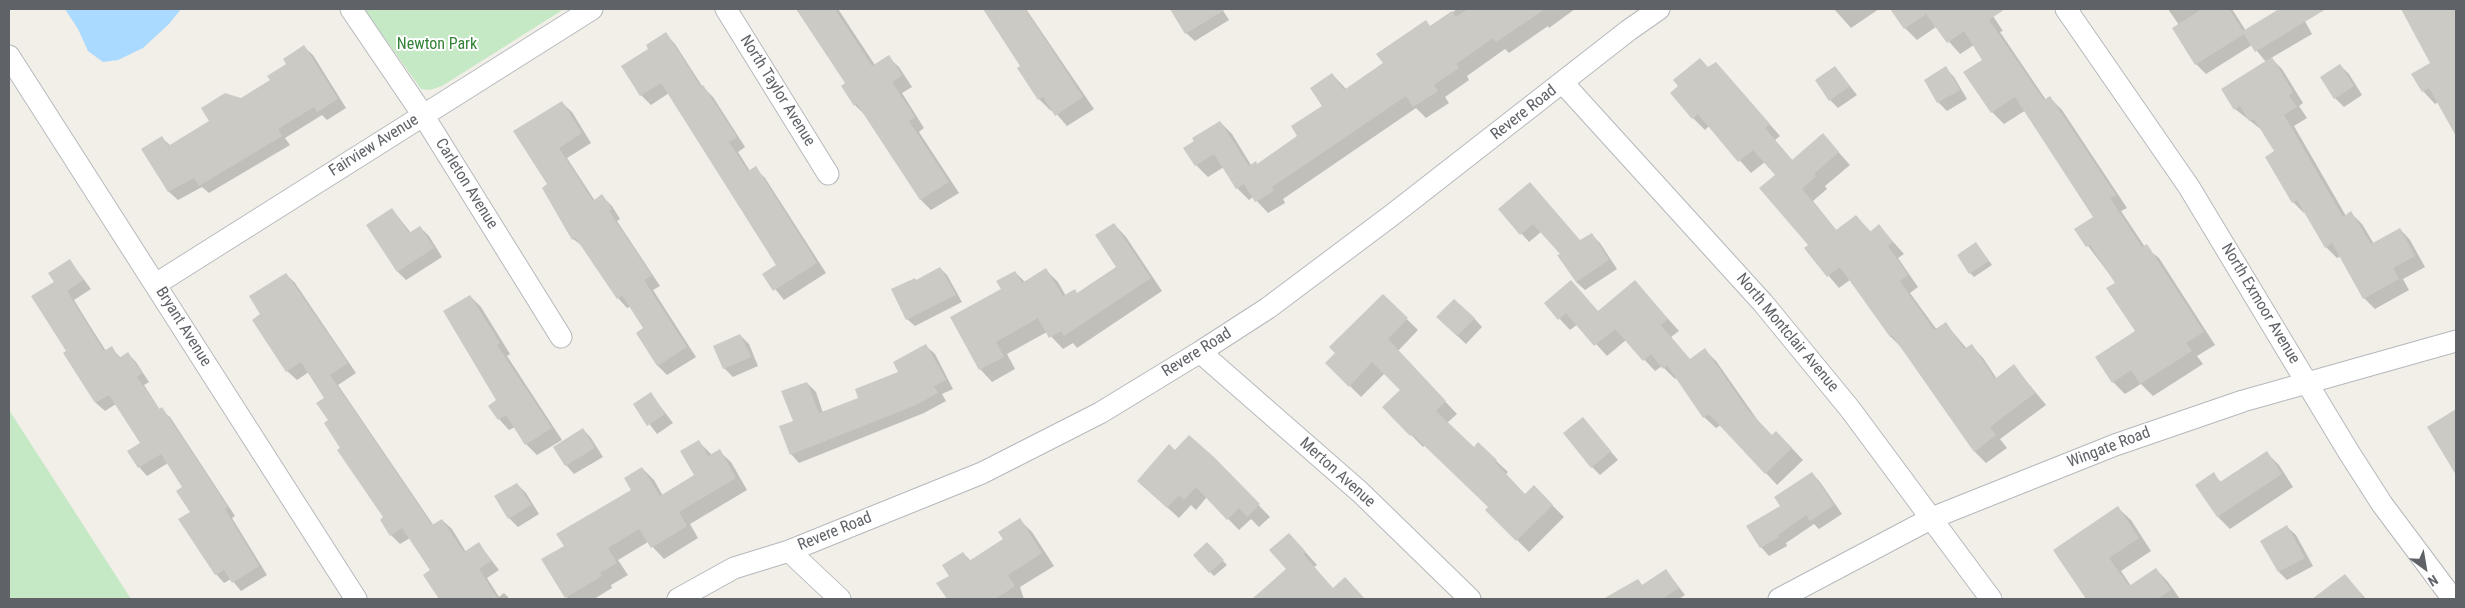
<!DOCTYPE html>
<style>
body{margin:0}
#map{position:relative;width:2465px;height:608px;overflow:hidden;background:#f1efe8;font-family:"Roboto Condensed",sans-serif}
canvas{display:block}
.frame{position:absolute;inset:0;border:10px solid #5f6368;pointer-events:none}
.north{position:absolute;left:2400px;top:543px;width:50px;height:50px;-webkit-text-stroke:4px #fff;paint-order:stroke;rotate:148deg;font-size:14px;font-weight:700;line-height:20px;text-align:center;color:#5f6368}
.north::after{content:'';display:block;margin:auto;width:18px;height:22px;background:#5f6368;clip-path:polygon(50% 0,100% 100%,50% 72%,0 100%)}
</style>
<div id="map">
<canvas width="2465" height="608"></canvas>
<div class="frame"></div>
<div class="north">N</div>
</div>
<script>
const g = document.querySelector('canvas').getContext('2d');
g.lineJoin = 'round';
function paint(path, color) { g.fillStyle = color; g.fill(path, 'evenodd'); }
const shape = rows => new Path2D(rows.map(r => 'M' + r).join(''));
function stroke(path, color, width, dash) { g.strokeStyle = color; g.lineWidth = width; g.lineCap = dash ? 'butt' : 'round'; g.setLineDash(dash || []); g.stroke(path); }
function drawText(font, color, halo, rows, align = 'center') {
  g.font = font + ' "Roboto Condensed",sans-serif'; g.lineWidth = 4; g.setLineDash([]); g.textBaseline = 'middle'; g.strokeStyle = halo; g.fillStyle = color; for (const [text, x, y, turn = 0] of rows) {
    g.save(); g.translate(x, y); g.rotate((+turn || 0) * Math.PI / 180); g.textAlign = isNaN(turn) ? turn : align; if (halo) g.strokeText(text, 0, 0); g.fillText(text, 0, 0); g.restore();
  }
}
const green = shape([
 [364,9,564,9,442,86,430,90,421,89,416,82],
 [9,410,131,599,9,599]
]);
const water = shape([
 [65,9,181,9,169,24,143,48,118,60,103,62,88,51,78,29]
]);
const shadow = shape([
 [798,9,838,9,875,65,888,57,899,67,912,87,902,93,924,128,919,132,959,193,931,210,921,200,866,116,855,105,847,83],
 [984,9,1026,9,1094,109,1067,126,1053,110,1051,111,1039,99,1018,68,1022,66],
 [1171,9,1222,9,1229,20,1195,41,1186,33],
 [1457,9,1575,9,1549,28,1548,26,1509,53,1505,49,1467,76,1469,80,1445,97,1449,103,1426,118,1416,108,1283,199,1285,203,1268,213,1253,197,1249,200,1237,188,1224,167,1208,177,1196,165,1185,148,1220,122,1232,134,1251,165,1257,165,1299,136,1324,106,1332,74,1347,90],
 [1834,9,1879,9,1851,28],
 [1891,9,1989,10,2003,31,2000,32,2046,100,2050,98,2062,110,2127,208,2121,211,2145,247,2159,258,2215,345,2197,356,2203,364,2153,396,2141,384,2125,394,2113,382,2137,331,2116,283,2076,230,2095,217,2026,110,2004,124,1992,112,1965,73,1984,60,1974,45,1960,54,1936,27,1917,40,1905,28],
 [2168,9,2232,9,2246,31,2281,9,2296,9,2301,14,2312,34,2271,58,2282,69,2303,103,2299,106,2307,118,2294,126,2346,216,2351,213,2362,224,2374,244,2400,229,2410,240,2425,267,2403,279,2409,290,2375,309,2364,298,2341,256,2337,258,2326,247,2306,212,2304,213,2293,202,2276,151,2263,131,2235,109,2266,62,2252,45,2206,74,2196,64,2179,25],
 [2402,9,2456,9,2456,132,2438,102,2435,104,2423,91,2432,63],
 [666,34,675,44,702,86,713,97,745,147,738,152,750,171,755,168,765,178,826,273,784,300,764,275,777,266,669,93,651,105,641,95,623,67,650,49],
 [304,47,313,55,346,108,327,120,322,115,285,138,290,145,209,193,202,187,178,200,169,192,143,149,162,138,171,146,211,121,272,80],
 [1716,63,1780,136,1775,140,1793,161,1834,147,1850,165,1825,186,1827,189,1813,201,1837,231,1856,216,1871,232,1879,226,1904,254,1898,258,1918,287,1910,293,1937,330,1946,324,1967,349,1972,346,1983,358,1997,379,2014,366,2046,405,2000,439,2007,448,1986,463,1975,452,1902,348,1890,336,1850,280,1839,288,1805,248,1809,245,1777,175,1765,162,1751,173,1709,126,1705,130,1693,118,1709,68],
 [2340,65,2349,74,2362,95,2344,107,2335,98],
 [1835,67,1857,95,1838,108,1830,100],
 [1946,68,1954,77,1967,99,1947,111,1938,102,1925,80],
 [562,103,572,112,591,143,567,158,595,201,602,196,612,206,620,219,617,221,660,286,653,290,696,357,667,375,658,366,637,334,645,328,631,306,627,308,618,298,584,247,573,239,548,185],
 [392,209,411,233,420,227,429,236,442,257,406,280,398,272,368,225],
 [1500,209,1581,241,1591,234,1600,243,1617,269,1585,290,1576,282,1561,254,1541,232,1529,242],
 [1114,224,1126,237,1162,291,1077,348,1073,343,1063,349,1047,332,1007,354,1015,369,992,382,980,369,1003,290,1015,272,1025,282,1046,270,1058,282,1066,296,1077,294,1117,267],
 [1976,243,1992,265,1974,277,1970,273],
 [70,261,91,289,74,300,90,326,106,351,111,348,121,358,128,354,136,362,149,382,144,385,160,410,170,417,235,516,232,518,267,575,241,591,231,579,224,583,216,574,184,488,168,463,147,476,139,467,142,443,116,404,105,411,96,403,64,353,67,351,55,283],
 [940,268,947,275,962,302,915,326,907,319,917,281],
 [286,274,295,283,356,373,338,385,434,526,442,520,452,529,466,552,479,544,499,570,487,578,499,597,504,593,510,599,440,599,425,575,432,571,410,538,400,544,391,535,385,517,341,448,329,421,326,398,309,372,297,380,287,371,262,315],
 [1635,282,1679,331,1671,337,1690,360,1705,350,1716,361,1759,422,1772,436,1788,444,1803,460,1777,485,1721,425,1716,428,1704,417,1677,377,1675,379,1662,366,1655,371,1626,340,1607,356,1578,324,1570,330,1545,303,1599,312],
 [470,296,481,307,510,354,507,356,562,440,537,455,526,444,515,427,509,430,499,419,498,400],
 [1383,296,1418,330,1398,351,1457,414,1447,423,1474,449,1478,444,1508,472,1505,475,1525,495,1534,487,1564,517,1529,552,1487,510,1490,507,1425,445,1423,447,1384,407,1402,390,1385,373,1361,397,1327,363],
 [1474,318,1482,327,1466,344,1447,326],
 [740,335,749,344,758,366,733,377,724,368],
 [926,346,935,354,953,389,942,394,946,401,924,413,799,463,791,454,794,422,807,383,816,392,823,413,860,398,900,373],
 [651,394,673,423,657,434,634,404],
 [2456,410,2456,473,2428,427],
 [1583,419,1618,460,1600,475,1592,467],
 [583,429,591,438,603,457,574,474,566,465,554,447],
 [698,441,712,455,719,451,731,462,747,490,690,524,698,538,664,559,648,542,618,560,628,575,611,585,612,588,594,599,568,599,543,560,566,546,632,491,642,468,654,480,663,496,696,475],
 [1175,452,1225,470,1270,517,1259,527,1251,519,1239,530,1207,497,1196,510,1191,505,1179,518,1150,492],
 [2267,453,2279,465,2293,487,2230,529,2218,517,2197,485,2213,474,2222,483],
 [1812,473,1820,482,1842,514,1819,529,1814,524,1786,543,1787,546,1769,556,1761,547,1781,506],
 [517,484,526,493,539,514,518,527,509,518,496,497],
 [2118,508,2131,520,2151,551,2121,571,2131,586,2156,569,2168,582,2180,599,2089,599,2055,550],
 [1020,520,1032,532,1054,566,1020,587,1024,599,948,599,938,584,950,576,963,553,971,561,1004,540],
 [2287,527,2296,535,2313,566,2287,580,2279,572,2262,541],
 [1207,544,1227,565,1214,576,1194,556],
 [1301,547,1317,565,1314,567,1333,589,1357,591,1364,599,1256,599,1288,570],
 [1666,570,1685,595,1679,599,1605,599,1638,580,1643,586],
 [2345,575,2366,599,2314,599]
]);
const building = shape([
 [796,9,835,9,872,66,889,55,902,75,892,82,915,117,909,121,949,182,920,200,857,104,854,106,841,86,845,83],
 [983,9,1025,9,1083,97,1055,116,1043,97,1038,100,1017,68,1020,66],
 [1170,9,1226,9,1185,34],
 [1468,9,1545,9,1496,42,1493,38,1456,64,1459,68,1434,85,1438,91,1413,107,1406,96,1272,187,1274,191,1255,202,1244,184,1236,189,1214,154,1195,166,1183,148,1194,141,1192,138,1220,121,1249,166,1256,161,1257,164,1297,136,1291,126,1322,106,1310,88,1332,73,1344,90,1383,63,1376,54,1426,20,1430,26,1452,11,1456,17],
 [1890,9,2005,9,1989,20,2044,100,2050,96,2116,195,2110,198,2142,247,2147,244,2204,332,2186,343,2192,351,2140,384,2131,370,2112,383,2095,357,2135,331,2106,288,2115,283,2090,245,2086,247,2074,229,2093,217,2015,97,1991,113,1963,72,1982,60,1964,31,1947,43,1926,14,1904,29],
 [2202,9,2229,9,2243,31,2279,9,2326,9,2255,52,2244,34,2195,65,2172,28],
 [2401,9,2456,9,2456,136,2429,88,2422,92,2411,74,2430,63],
 [666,32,701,87,703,85,737,137,729,142,748,171,756,166,817,263,773,291,762,274,776,265,661,83,640,96,621,66,648,49,646,45],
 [304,45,338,99,317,112,314,107,278,129,282,136,199,186,194,178,168,192,141,149,162,136,168,146,209,121,201,108,225,93,241,98,270,80,267,76,286,64,283,59],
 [2272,57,2293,92,2289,95,2297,107,2284,115,2343,217,2351,211,2371,244,2400,228,2415,256,2393,268,2399,279,2363,299,2332,243,2325,248,2297,200,2292,203,2265,157,2274,151,2254,119,2249,121,2240,106,2234,110,2221,89],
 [1700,58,1708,67,1716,62,1770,124,1765,128,1792,160,1823,133,1839,152,1814,174,1816,176,1802,189,1836,230,1856,215,1870,232,1879,224,1893,242,1888,246,1908,275,1900,281,1934,330,1946,322,1964,349,1972,344,1995,379,2014,364,2035,393,1990,427,1996,435,1974,452,1892,335,1890,337,1840,267,1827,277,1804,248,1808,245,1759,188,1775,175,1753,150,1738,162,1698,114,1692,119,1670,93,1678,86,1673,80],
 [2340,64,2354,86,2334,99,2320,77],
 [1835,66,1850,86,1829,101,1815,80],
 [1946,66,1960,90,1937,103,1924,80],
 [562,101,582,133,559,148,593,201,602,194,612,209,609,211,652,276,644,280,687,347,657,366,636,333,643,328,622,295,617,299,575,237,572,240,542,188,547,184,513,131],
 [1530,182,1580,240,1592,233,1609,260,1576,282,1557,255,1560,254,1533,224,1520,235,1498,209],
 [392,208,409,233,420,226,434,248,397,272,366,225],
 [1114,223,1151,278,1064,336,1061,331,1049,338,1038,318,996,342,1004,357,979,370,950,317,1001,289,996,281,1015,271,1022,283,1046,268,1063,296,1075,289,1077,293,1116,267,1095,235],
 [1976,242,1989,261,1969,274,1957,255],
 [70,259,83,280,67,291,82,316,104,351,112,346,119,358,128,352,142,373,137,377,159,409,162,407,228,507,225,509,259,566,232,583,224,570,215,575,178,519,190,512,176,491,182,487,161,454,138,468,127,451,140,443,109,395,95,403,63,353,66,351,31,296,54,282,48,273],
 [940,267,956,295,906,320,891,289,915,278,916,280],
 [286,273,348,363,330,375,432,525,442,519,464,552,479,542,491,561,479,569,498,599,439,599,423,575,430,570,402,528,390,536,380,520,383,517,337,450,340,448,324,423,328,420,316,403,324,398,301,362,286,372,252,320,260,314,249,296],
 [1571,280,1598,311,1635,280,1668,319,1661,325,1690,359,1705,348,1747,409,1772,435,1776,431,1792,448,1765,474,1709,414,1703,418,1667,365,1663,369,1651,354,1643,361,1615,329,1594,346,1566,313,1558,320,1544,303],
 [1383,294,1408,318,1388,339,1446,401,1436,411,1474,447,1478,442,1497,460,1495,462,1525,494,1534,485,1553,505,1516,541,1485,510,1488,507,1412,434,1410,436,1382,407,1400,390,1372,362,1349,387,1325,363,1335,353,1329,347],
 [470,295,500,343,497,345,552,428,525,445,506,415,498,420,488,406,496,400,443,311],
 [1454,299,1475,318,1457,336,1436,317],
 [740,334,751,357,723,369,713,346],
 [926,344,946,380,934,386,938,393,916,405,790,455,779,426,793,421,781,391,807,382,819,413,858,398,855,389,898,372,893,362],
 [651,392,665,414,647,426,633,404],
 [2456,409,2456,475,2427,427],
 [1583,417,1611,451,1591,468,1563,433],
 [583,428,595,448,565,466,553,447],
 [1189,435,1214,457,1260,504,1247,517,1239,508,1227,520,1196,487,1184,500,1179,495,1167,508,1137,481,1169,444,1175,450],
 [699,440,708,456,720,449,736,478,679,512,687,526,651,548,639,529,608,548,617,563,600,573,602,576,565,598,541,559,564,546,556,534,631,490,624,478,642,467,660,496,694,475,680,451],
 [2267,451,2282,474,2217,517,2195,485,2214,472,2220,482],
 [1812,472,1834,505,1810,521,1806,515,1778,535,1779,537,1760,548,1746,526,1780,506,1774,497],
 [517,483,531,505,508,519,494,496],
 [2118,506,2139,538,2109,558,2129,586,2156,568,2171,590,2157,599,2086,599,2053,550],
 [1020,518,1042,553,1008,575,1015,586,995,599,947,599,936,583,949,576,942,565,963,552,969,561,1003,539,998,532],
 [2287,525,2305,558,2278,572,2260,541],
 [1289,533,1306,552,1303,554,1333,588,1345,577,1365,599,1252,599,1286,569,1269,550],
 [1207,542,1224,560,1209,573,1193,555],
 [1666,569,1679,588,1662,599,1603,599,1638,579,1642,585],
 [2345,574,2365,599,2312,599]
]);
const minor = shape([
 [351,9,423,115,561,337],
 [726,9,828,174],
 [2066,9,2189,187,2348,451,2382,504,2453,599],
 [9,56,356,599],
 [1563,83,1763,303,1850,409,1991,599],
 [156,284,592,9],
 [1200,352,1360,492,1470,599],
 [789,551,840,599],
 [678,599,734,568,789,551,982,473,1100,413,1200,352,1268,308,1392,215,1629,30,1659,9],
 [1779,599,1932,518,2115,445,2243,401,2456,341]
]);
const parkNames = [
 ["Newton Park",437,45]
];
const streetNames = [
 ["North Taylor Avenue",777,91,58],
 ["Revere Road",1524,113,-38],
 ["Fairview Avenue",374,146,-32],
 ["Carleton Avenue",466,184,58],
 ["North Exmoor Avenue",2260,304,59],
 ["Bryant Avenue",183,327,58],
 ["North Montclair Avenue",1787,333,50],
 ["Revere Road",1197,353,-32],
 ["Wingate Road",2109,448,-21],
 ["Merton Avenue",1337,473,42],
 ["Revere Road",835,532,-22]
];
paint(green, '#c5e8c5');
paint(water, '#aadaff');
paint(shadow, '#0003');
paint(building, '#cccac5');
stroke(minor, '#b5b8bc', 23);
stroke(minor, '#fff', 21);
drawText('16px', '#348238', '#fff', parkNames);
drawText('16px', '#5f6368', '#fff', streetNames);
</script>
